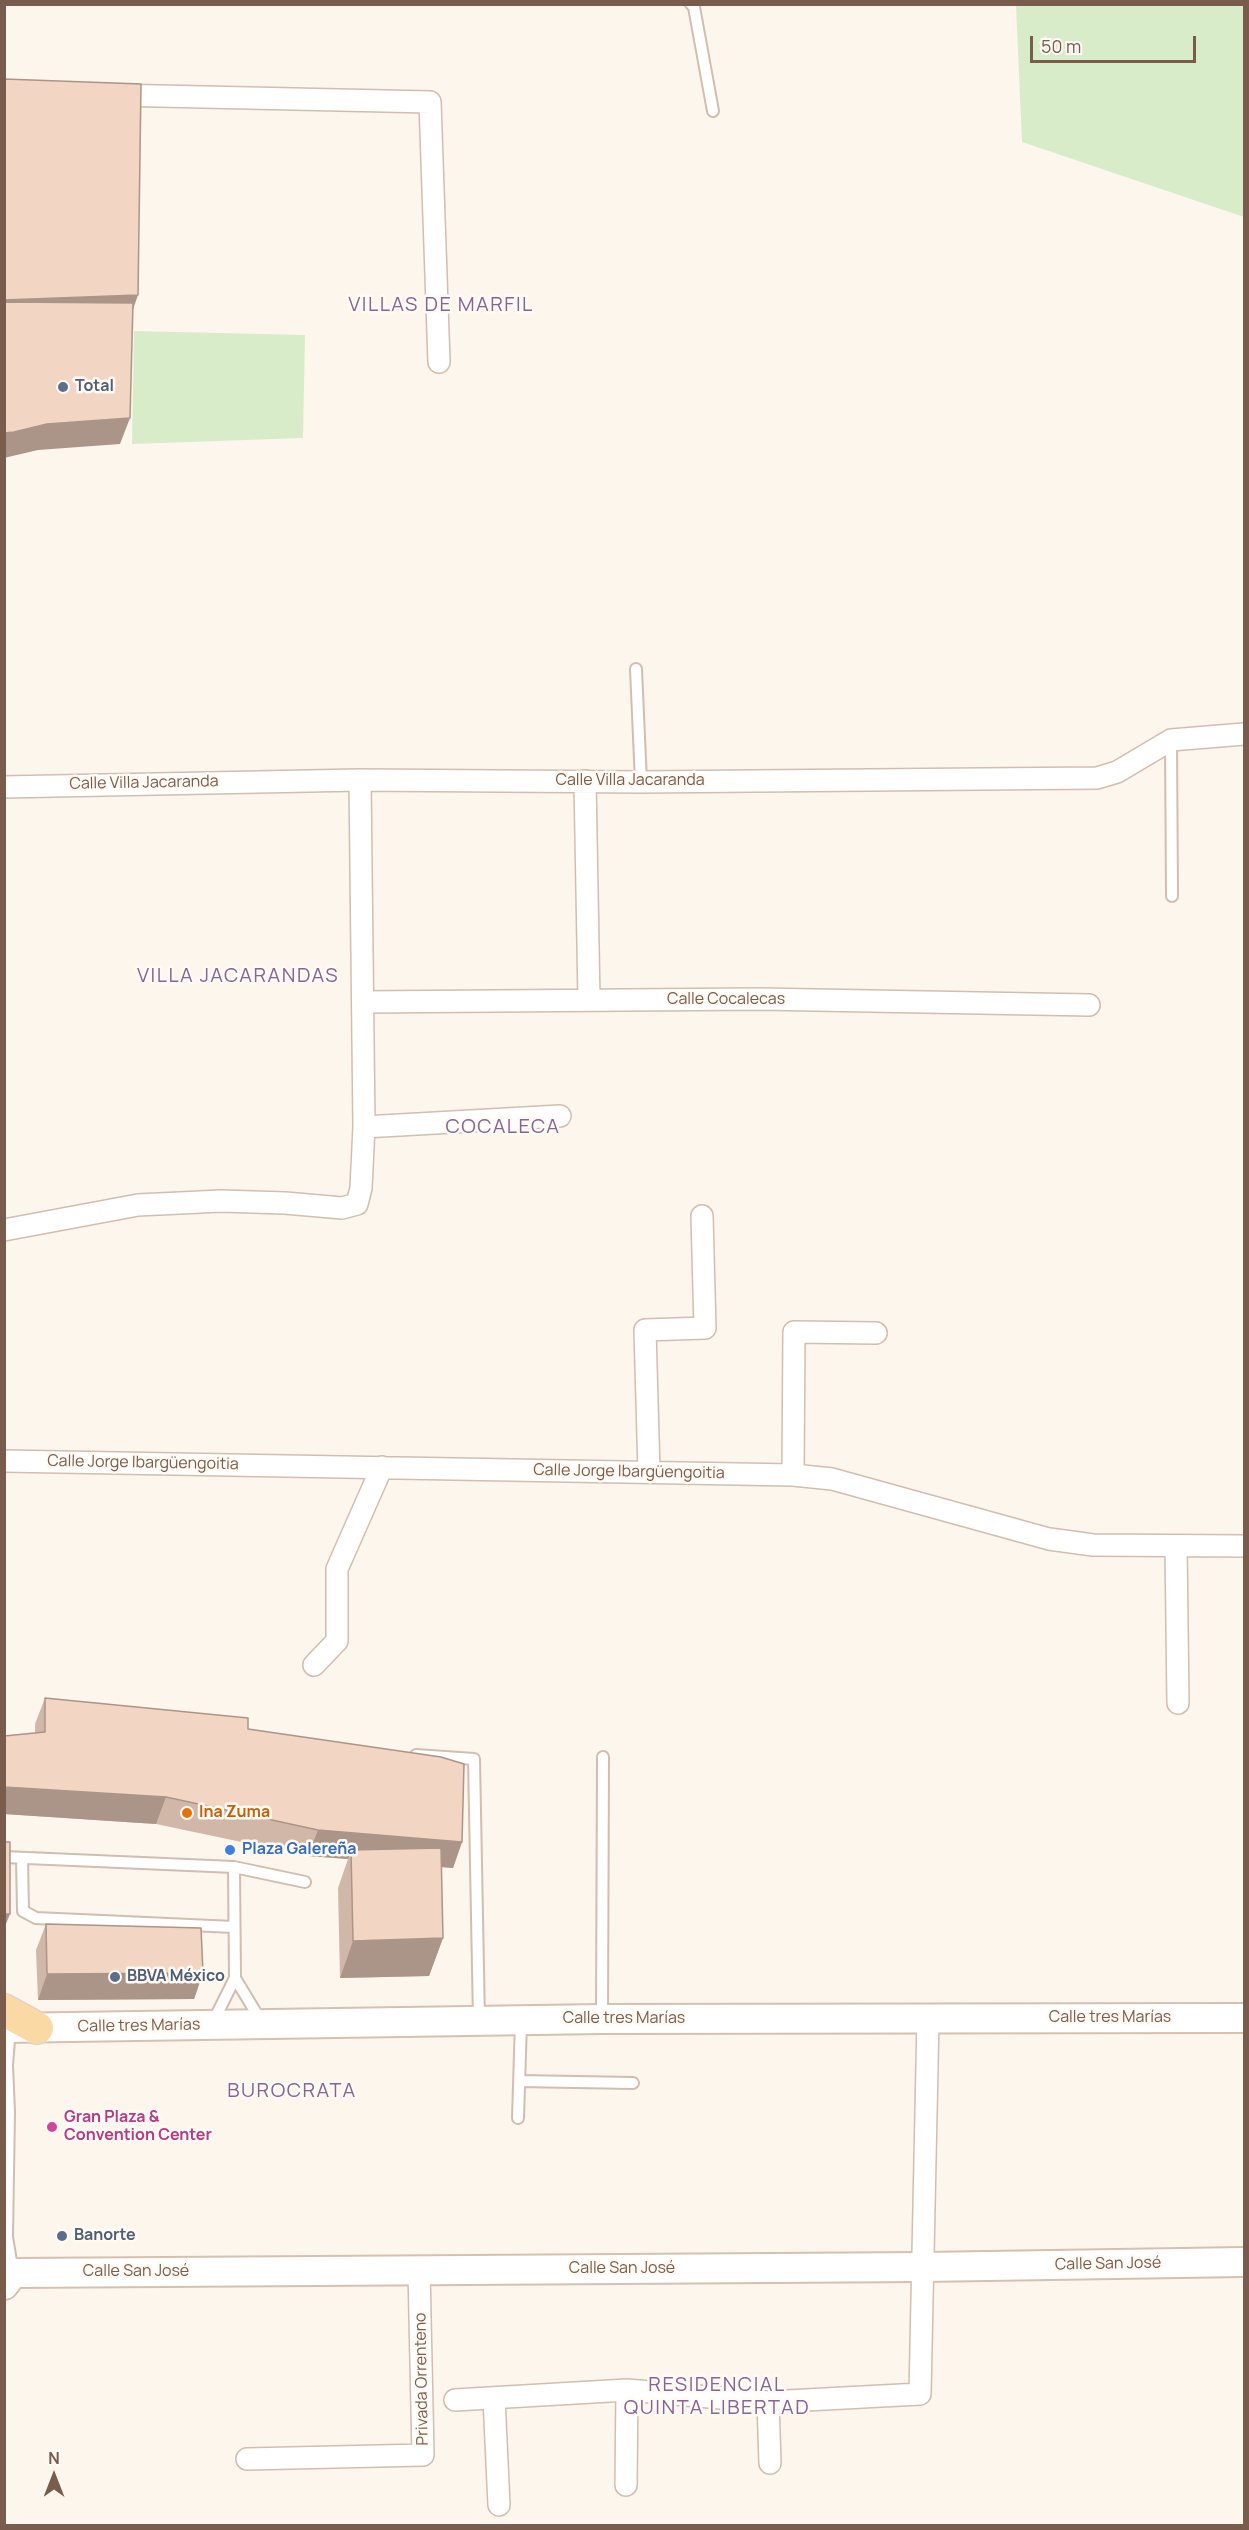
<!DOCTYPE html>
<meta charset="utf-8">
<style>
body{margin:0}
#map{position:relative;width:1249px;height:2530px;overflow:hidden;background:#fdf6ec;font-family:Manrope,sans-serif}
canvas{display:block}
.frame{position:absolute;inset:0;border:6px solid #7a5c4d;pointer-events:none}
.north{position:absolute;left:24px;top:2446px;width:60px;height:60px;-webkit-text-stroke:4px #fffaf3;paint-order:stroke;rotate:0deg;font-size:16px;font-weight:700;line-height:24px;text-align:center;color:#7a5c4d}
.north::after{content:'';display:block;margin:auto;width:21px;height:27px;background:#7a5c4d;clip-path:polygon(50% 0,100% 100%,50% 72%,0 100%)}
.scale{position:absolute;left:1030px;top:36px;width:166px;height:27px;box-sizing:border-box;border:3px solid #7a5c4d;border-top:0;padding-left:8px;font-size:18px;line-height:21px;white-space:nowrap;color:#7a5c4d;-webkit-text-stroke:4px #fffaf3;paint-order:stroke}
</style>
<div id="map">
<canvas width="1249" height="2530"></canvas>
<div class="frame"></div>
<div class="north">N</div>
<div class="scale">50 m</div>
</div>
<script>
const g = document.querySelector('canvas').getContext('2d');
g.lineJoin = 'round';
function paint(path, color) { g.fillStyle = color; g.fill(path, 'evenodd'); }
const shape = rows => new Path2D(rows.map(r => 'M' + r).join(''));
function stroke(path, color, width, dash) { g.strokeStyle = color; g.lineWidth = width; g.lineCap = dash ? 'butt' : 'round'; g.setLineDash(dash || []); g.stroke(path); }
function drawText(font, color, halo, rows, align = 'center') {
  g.font = font + ' Manrope,sans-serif'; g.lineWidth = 5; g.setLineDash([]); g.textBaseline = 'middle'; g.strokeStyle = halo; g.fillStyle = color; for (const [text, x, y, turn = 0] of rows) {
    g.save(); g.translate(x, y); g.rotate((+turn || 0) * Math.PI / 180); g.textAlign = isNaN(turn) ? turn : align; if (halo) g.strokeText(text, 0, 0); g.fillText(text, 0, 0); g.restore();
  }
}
const green = shape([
 [1016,5,1244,5,1244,217,1022,142],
 [134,331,305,335,303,438,132,444]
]);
const lane = shape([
 [691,4,694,7,713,111],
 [636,669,641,782],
 [1171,740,1172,896],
 [416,1755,474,1759,479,2021],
 [4,1857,234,1867,305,1882],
 [22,1858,23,1911,36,1918,234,1927],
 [235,1978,261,2021],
 [602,2019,603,1757],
 [213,2022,235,1978,234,1867],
 [10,2028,7,2065,9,2112,7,2237,13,2273],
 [519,2081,633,2083],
 [518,2118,521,2021]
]);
const street = shape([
 [113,95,430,102,439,362],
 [585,781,589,1000],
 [4,787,360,780,641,782,1097,778,1117,772,1171,740,1244,734],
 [363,1002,760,999,1089,1005],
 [364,1127,560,1116],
 [4,1230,138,1205,221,1201,285,1203,342,1208,357,1204,361,1188,364,1127,360,780],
 [4,1461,793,1475,832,1479,1049,1539,1093,1545,1244,1546],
 [649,1472,645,1330,705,1328,702,1216],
 [793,1475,794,1332,876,1333],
 [1176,1546,1178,1703],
 [314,1665,337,1641,337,1569,382,1467],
 [494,2398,499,2505],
 [455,2400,627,2390,768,2402,920,2394,928,2019],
 [768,2402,770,2463],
 [247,2459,423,2455,419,2270],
 [626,2485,627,2390]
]);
const secondary = shape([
 [4,2028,602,2019,1244,2018],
 [4,2285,13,2273,923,2267,1244,2262]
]);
const primary = shape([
 [4,2010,37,2028]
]);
const wall = shape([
 [45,1698,248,1729,462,1842,453,1868,441,1867,443,1938,429,1976,340,1978,338,1888,348,1859,308,1856,156,1824,4,1814,4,1736,35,1733,35,1724],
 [46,1924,203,1973,194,1999,38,2000,36,1950]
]);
const shadedWall = shape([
 [138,295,129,321,4,326,4,300],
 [130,418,120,444,38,450,4,458,4,433,47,424],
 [4,1787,166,1797,156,1824,4,1814],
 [318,1830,462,1842,453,1868,352,1859,351,1850,348,1859,308,1856],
 [4,1914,10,1914,4,1929],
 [443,1938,429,1976,340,1978,353,1941],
 [203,1973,194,1999,38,2000,47,1974]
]);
const building = shape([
 [4,79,141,84,138,295,4,300,4,79],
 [4,302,133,303,130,418,47,424,14,432,4,433,4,302],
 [45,1698,248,1718,248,1729,441,1757,464,1764,462,1842,318,1830,166,1797,4,1787,4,1736,45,1732,45,1698],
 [4,1842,10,1842,10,1914,4,1914,4,1842],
 [441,1848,443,1938,353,1941,351,1850,441,1848],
 [46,1924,201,1928,203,1973,47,1974,46,1924]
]);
const markers = [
 [63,387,6,"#5c6f8a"],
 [187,1813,6,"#e8710a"],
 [230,1850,6,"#3f7fe0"],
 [115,1977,6,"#5c6f8a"],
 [52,2127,6,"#d1479c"],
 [62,2236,6,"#5c6f8a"]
];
const serviceNames = [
 ["Total",75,387],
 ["BBVA México",127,1977],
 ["Banorte",74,2236]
];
const streetNames = [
 ["Calle Villa Jacaranda",630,781],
 ["Calle Villa Jacaranda",144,783,-1],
 ["Calle Cocalecas",726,1000],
 ["Calle Jorge Ibargüengoitia",143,1463,1],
 ["Calle Jorge Ibargüengoitia",629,1472,1],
 ["Calle tres Marías",1110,2018],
 ["Calle tres Marías",624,2019],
 ["Calle tres Marías",139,2026,-1],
 ["Calle San José",1108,2264,-1],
 ["Calle San José",622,2269],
 ["Calle San José",136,2272],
 ["Privada Orrenteno",422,2379,-91]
];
const foodNames = [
 ["Ina Zuma",199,1813]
];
const shopNames = [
 ["Plaza Galereña",242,1850]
];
const hotelNames = [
 ["Gran Plaza &",64,2118],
 ["Convention Center",64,2136]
];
const quarterNames = [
 ["VILLAS DE MARFIL",441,305],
 ["VILLA JACARANDAS",238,976],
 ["COCALECA",503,1127],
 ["BUROCRATA",292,2091],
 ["RESIDENCIAL",717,2385],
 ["QUINTA LIBERTAD",717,2408]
];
paint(green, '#d8ecc9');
stroke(lane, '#d1beb0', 14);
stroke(street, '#d1beb0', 24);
stroke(secondary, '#d6c0b0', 32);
stroke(primary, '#dad1cd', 34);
stroke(lane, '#fff', 10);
stroke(street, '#fff', 21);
stroke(secondary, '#fff', 28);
stroke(primary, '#fbd9a5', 32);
paint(wall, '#d1b7a8');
paint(shadedWall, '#aa9588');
paint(building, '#f3d5c3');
stroke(building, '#aa9588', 1.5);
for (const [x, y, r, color] of markers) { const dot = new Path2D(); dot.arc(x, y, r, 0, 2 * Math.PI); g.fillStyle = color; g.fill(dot); stroke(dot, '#fffaf3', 2); }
drawText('bold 16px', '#4e5e75', '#fffaf3', serviceNames, 'left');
drawText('16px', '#7a5c4d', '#fffaf3', streetNames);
drawText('bold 16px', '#c56008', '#fffaf3', foodNames, 'left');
drawText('bold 16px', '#366cbe', '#fffaf3', shopNames, 'left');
drawText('bold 16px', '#b23c85', '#fffaf3', hotelNames, 'left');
g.letterSpacing = '1.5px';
drawText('20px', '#846695', '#fffaf3', quarterNames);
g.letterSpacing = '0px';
</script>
